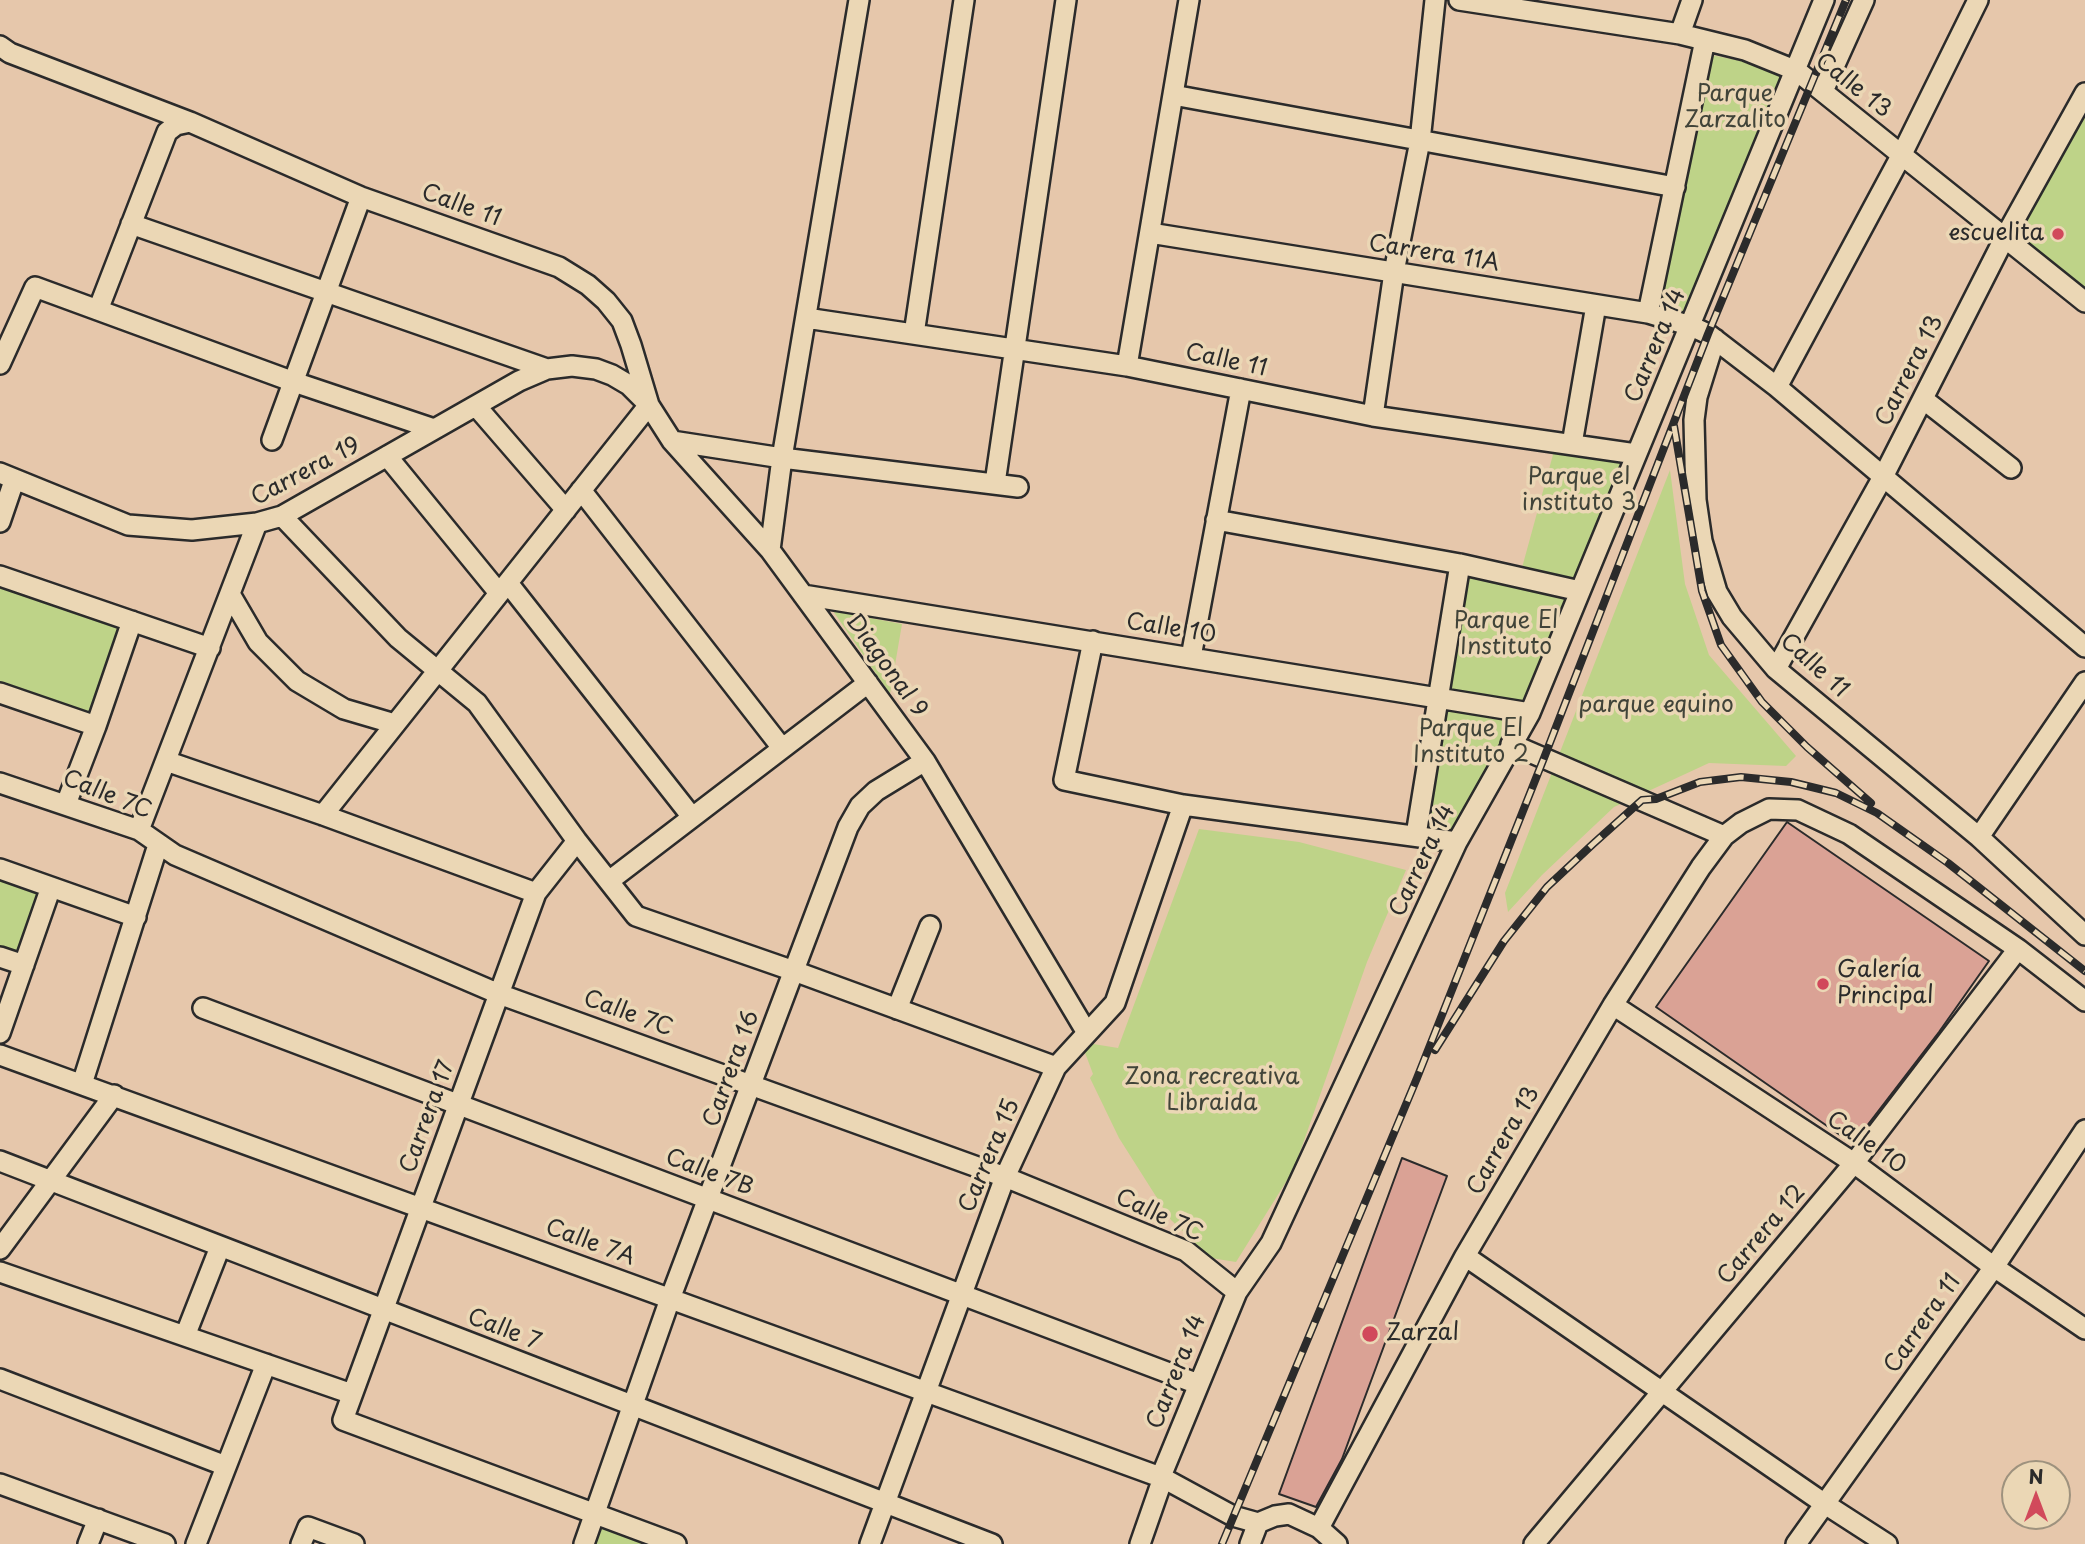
<!DOCTYPE html>
<meta charset="utf-8">
<style>
body{margin:0}
#map{position:relative;width:2085px;height:1544px;overflow:hidden;background:#e6c7ab;font-family:"Playpen Sans",sans-serif}
canvas{display:block}
.north{position:absolute;left:2001px;top:1460px;width:70px;height:70px;box-sizing:border-box;background:#ebd7b5;border:2px solid #9e927e;border-radius:50%;rotate:0deg;font-size:19px;font-weight:700;line-height:28px;text-align:center;color:#2b2b2b}
.north::after{content:'';display:block;margin:auto;width:24px;height:32px;background:#d1495b;clip-path:polygon(50% 0,100% 100%,50% 72%,0 100%)}
</style>
<div id="map">
<canvas width="2085" height="1544"></canvas>
<div class="north">N</div>
</div>
<script>
const g = document.querySelector('canvas').getContext('2d');
g.lineJoin = 'round';
function paint(path, color) { g.fillStyle = color; g.fill(path, 'evenodd'); }
const shape = rows => new Path2D(rows.map(r => 'M' + r).join(''));
function stroke(path, color, width, dash) { g.strokeStyle = color; g.lineWidth = width; g.lineCap = dash ? 'butt' : 'round'; g.setLineDash(dash || []); g.stroke(path); }
function drawText(font, color, halo, rows, align = 'center') {
  g.font = font + ' "Playpen Sans",sans-serif'; g.lineWidth = 7; g.setLineDash([]); g.textBaseline = 'middle'; g.strokeStyle = halo; g.fillStyle = color; for (const [text, x, y, turn = 0] of rows) {
    g.save(); g.translate(x, y); g.rotate((+turn || 0) * Math.PI / 180); g.textAlign = isNaN(turn) ? turn : align; if (halo) g.strokeText(text, 0, 0); g.fillText(text, 0, 0); g.restore();
  }
}
const green = shape([
 [1701,53,1767,66,1795,77,1687,326,1651,316],
 [2085,93,2085,302,2005,236],
 [1554,451,1626,463,1577,599,1457,842,1416,835,1463,568,1520,575],
 [1670,470,1685,584,1709,655,1796,756,1786,766,1709,763,1614,807,1542,875,1508,912,1505,893],
 [0,573,124,613,91,713,0,683],
 [833,611,902,624,890,694],
 [1199,829,1299,842,1406,870,1367,962,1294,1169,1236,1262,1211,1258,1171,1220,1119,1138,1090,1078,1093,1074,1081,1042,1118,1048],
 [0,878,44,892,24,955,0,947],
 [602,1516,674,1544,592,1544]
]);
const building = shape([
 [1787,822,1989,961,1939,1032,1853,1144,1656,1007,1787,822],
 [1402,1158,1447,1176,1342,1459,1316,1507,1279,1494,1402,1158]
]);
const minor = shape([
 [1459,0,1680,34,1745,50,1797,71,2085,302],
 [1680,34,1692,0],
 [0,46,10,53,190,122,361,197,559,267,588,285,606,301,622,321,631,345,649,405,323,815],
 [1823,91,1864,0],
 [1173,95,1675,187],
 [131,224,547,369],
 [1150,233,1648,313,1691,326,1708,334,1777,387,2085,647],
 [98,310,167,132,176,125,190,122],
 [1648,313,1705,40],
 [806,318,1127,366,1373,416,1636,454],
 [914,334,964,0],
 [1715,339,1697,397,1694,420,1696,500,1702,541,1717,592,1732,617,1776,669,1979,837,2085,935],
 [0,364,35,287,294,382,434,429],
 [1127,366,1189,0],
 [1777,387,1901,156,1978,0],
 [1923,399,2011,468],
 [476,406,566,510],
 [1373,416,1394,272,1420,141,1435,0],
 [272,440,361,197],
 [672,441,782,458,1018,487],
 [1572,444,1596,305],
 [387,456,499,593],
 [0,473,128,525,192,530,257,523,282,516,519,381,547,369,572,366,596,369,612,375,629,385,649,405,672,441,770,550,925,761,1087,1033],
 [995,483,1066,0],
 [581,490,782,748],
 [282,516,398,638,477,703,577,841,636,916,794,971,1056,1067],
 [1216,520,1460,564,1580,591],
 [0,522,14,481],
 [770,550,782,458,859,0],
 [0,576,210,648],
 [508,583,692,817],
 [230,594,258,642,297,681,344,709,395,724],
 [803,595,1530,713],
 [1093,641,1064,780,1183,805,1457,842],
 [1191,657,1241,389],
 [1776,669,1884,475,2005,237,2085,93],
 [0,693,96,726],
 [1511,744,1724,836],
 [166,761,323,815,536,893],
 [0,783,139,830,175,855,499,994,1005,1177,1186,1251,1237,1292],
 [66,804,96,726,132,621],
 [139,830,257,523],
 [1416,835,1460,564],
 [1979,837,2085,682],
 [577,841,536,893,343,1420,676,1544],
 [0,869,136,917],
 [609,881,868,683],
 [0,957,24,965],
 [1613,1005,1854,1163,1994,1267,2085,1329],
 [203,1008,1198,1384],
 [897,1009,930,926],
 [0,1033,51,887],
 [0,1055,1163,1478,1233,1516,1258,1523,1275,1516,1289,1514,1319,1528,1337,1544],
 [82,1084,158,845],
 [0,1161,992,1544],
 [0,1249,114,1095],
 [1465,1256,1825,1504,1887,1544],
 [0,1272,352,1394],
 [185,1336,220,1247],
 [0,1379,226,1466],
 [0,1484,165,1544],
 [1319,1528,1465,1256,1613,1005,1701,867,1724,836,1741,823,1769,809,1798,810,1849,834,2018,949,2085,1001],
 [88,1544,98,1519],
 [196,1544,266,1364],
 [301,1544,308,1527,354,1544],
 [584,1544,670,1299,848,827,860,806,876,791,925,761],
 [870,1544,1005,1177,1056,1067,1115,1003,1183,805],
 [1140,1544,1163,1478,1162,1474,1237,1292,1271,1243,1457,842,1530,713,1824,0],
 [1250,1544,1258,1523],
 [1534,1544,1854,1163,2018,949],
 [1796,1544,1994,1267,2085,1130]
]);
const rail = shape([
 [1674,426,1702,591,1721,645,1762,702,1807,747,1871,803],
 [1435,1050,1504,941,1547,887,1593,844,1642,800,1656,799,1700,782,1741,777,1791,782,1836,793,1877,813,1948,863,2085,971],
 [1222,1544,1417,1078,1544,758,1708,334,1846,0]
]);
const markers = [
 [2058,234,7,"#d1495b"],
 [1823,984,7,"#d1495b"],
 [1370,1334,9,"#d1495b"]
];
const streetNames = [
 ["Calle 13",1853,86,38],
 ["Calle 11",461,206,20],
 ["Carrera 11A",1434,254,9],
 ["Carrera 14",1656,346,-67],
 ["Calle 11",1226,361,12],
 ["Carrera 13",1910,371,-63],
 ["Carrera 19",306,472,-28],
 ["Calle 10",1171,629,9],
 ["Diagonal 9",886,666,54],
 ["Calle 11",1814,666,42],
 ["Calle 7C",107,795,22],
 ["Carrera 14",1423,861,-64],
 ["Calle 7C",628,1014,20],
 ["Carrera 16",732,1069,-70],
 ["Carrera 17",428,1117,-70],
 ["Carrera 13",1504,1141,-60],
 ["Calle 10",1866,1143,35],
 ["Carrera 15",990,1156,-67],
 ["Calle 7B",709,1173,21],
 ["Calle 7C",1159,1216,25],
 ["Carrera 12",1762,1235,-50],
 ["Calle 7A",590,1243,20],
 ["Carrera 11",1923,1324,-55],
 ["Calle 7",504,1330,21],
 ["Carrera 14",1177,1372,-68]
];
const parkNames = [
 ["Parque",1735,95],
 ["Zarzalito",1735,121],
 ["Parque el",1579,478],
 ["instituto 3",1579,504],
 ["Parque El",1506,622],
 ["Instituto",1506,648],
 ["parque equino",1656,706],
 ["Parque El",1471,730],
 ["Instituto 2",1471,756],
 ["Zona recreativa",1212,1078],
 ["Libraida",1212,1104]
];
const poiNames = [
 ["escuelita",2044,234,"right"],
 ["Galería",1837,971],
 ["Principal",1837,997],
 ["Zarzal",1386,1334]
];
paint(green, '#bed388');
paint(building, '#daa295');
stroke(building, '#2b2b2b', 2);
stroke(minor, '#2b2b2b', 24);
stroke(minor, '#ebd7b5', 19);
stroke(rail, '#2b2b2b', 8);
stroke(rail, '#ebd7b5', 5, [16]);
for (const [x, y, r, color] of markers) { const dot = new Path2D(); dot.arc(x, y, r, 0, 2 * Math.PI); g.fillStyle = color; g.fill(dot); stroke(dot, '#ebd7b5', 2.5); }
drawText('23px', '#2b2b2b', '#ebd7b5', streetNames);
drawText('23px', '#414439', '#ebd7b5', parkNames);
drawText('23px', '#2b2b2b', '#ebd7b5', poiNames, 'left');
</script>
